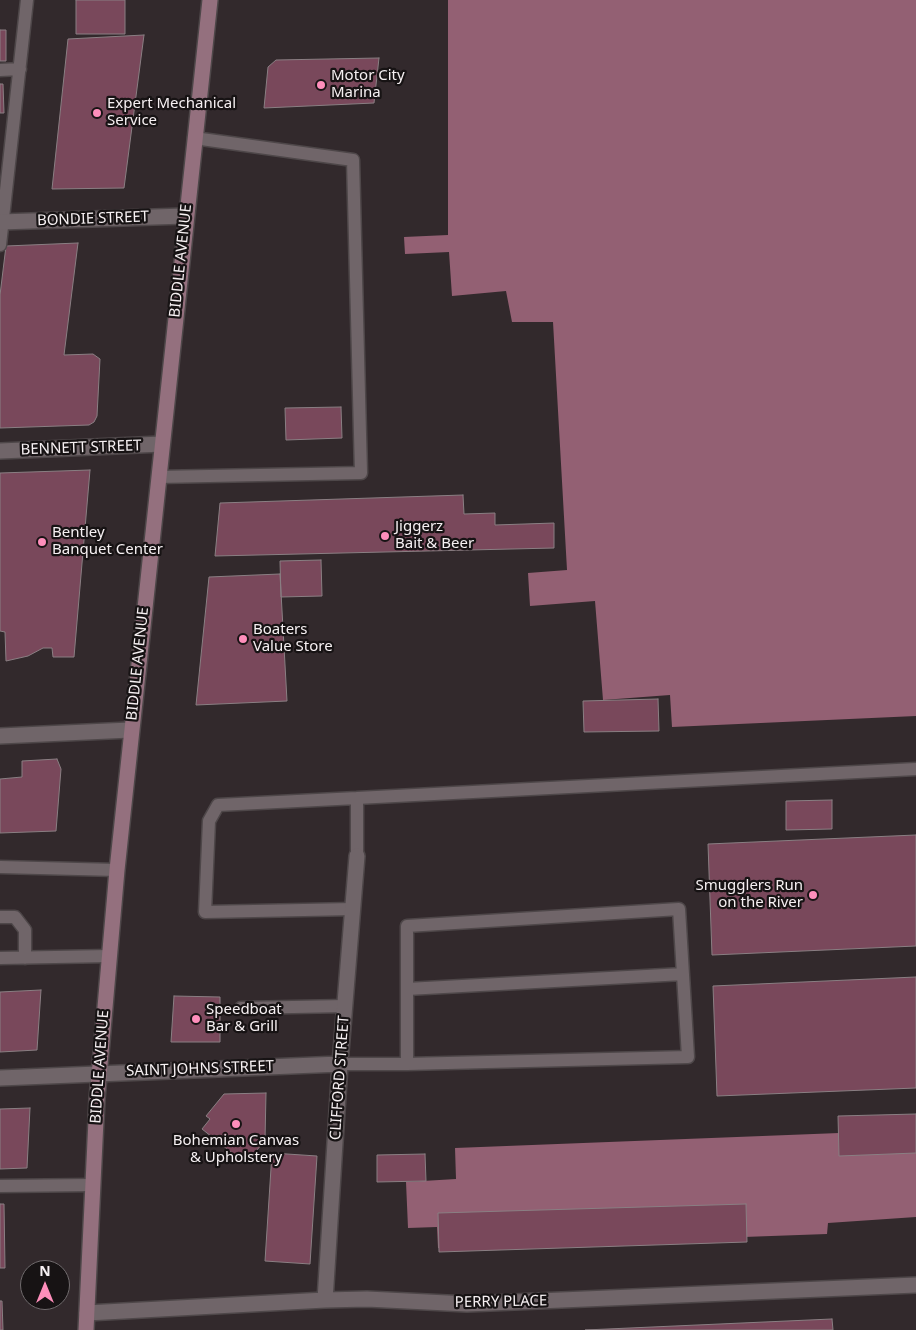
<!DOCTYPE html>
<style>
body{margin:0}
#map{position:relative;width:916px;height:1330px;overflow:hidden;background:#32292c;font-family:"Noto Sans",sans-serif}
canvas{display:block}
.north{position:absolute;left:20px;top:1260px;width:50px;height:50px;box-sizing:border-box;background:#171314;border:1px solid #706b6d;border-radius:50%;rotate:0deg;font-size:14px;font-weight:700;line-height:20px;text-align:center;color:#f6f0f2}
.north::after{content:'';display:block;margin:auto;width:18px;height:22px;background:#fe8ebb;clip-path:polygon(50% 0,100% 100%,50% 72%,0 100%)}
</style>
<div id="map">
<canvas width="916" height="1330"></canvas>
<div class="north">N</div>
</div>
<script>
const g = document.querySelector('canvas').getContext('2d');
g.lineJoin = 'round';
function paint(path, color) { g.fillStyle = color; g.fill(path, 'evenodd'); }
const shape = rows => new Path2D(rows.map(r => 'M' + r).join(''));
function stroke(path, color, width, dash) { g.strokeStyle = color; g.lineWidth = width; g.lineCap = dash ? 'butt' : 'round'; g.setLineDash(dash || []); g.stroke(path); }
function drawText(font, color, halo, rows, align = 'center') {
  g.font = font + ' "Noto Sans",sans-serif'; g.lineWidth = 4.5; g.setLineDash([]); g.textBaseline = 'middle'; g.strokeStyle = halo; g.fillStyle = color; for (const [text, x, y, turn = 0] of rows) {
    g.save(); g.translate(x, y); g.rotate((+turn || 0) * Math.PI / 180); g.textAlign = isNaN(turn) ? turn : align; if (halo) g.strokeText(text, 0, 0); g.fillText(text, 0, 0); g.restore();
  }
}
const water = shape([
 [448,0,916,0,916,716,672,727,670,695,603,700,595,601,530,606,528,573,567,570,553,322,512,322,506,291,452,296,449,252,405,254,404,237,448,235],
 [916,1130,916,1217,828,1223,827,1234,438,1248,437,1227,408,1228,406,1182,456,1179,455,1148]
]);
const building = shape([
 [76,0,125,0,125,34,76,34,76,0],
 [0,30,6,30,6,61,0,61,0,30],
 [144,35,124,188,52,189,68,39,144,35],
 [379,58,374,103,264,108,268,67,276,60,379,58],
 [0,84,3,84,4,113,0,113,0,84],
 [78,243,64,355,93,354,100,359,97,416,94,422,89,425,0,428,0,295,6,246,78,243],
 [341,407,342,438,286,440,285,408,341,407],
 [90,470,74,657,53,657,52,648,43,648,28,656,6,661,5,632,0,631,0,473,90,470],
 [463,495,464,514,495,513,495,525,554,523,554,548,215,556,220,503,463,495],
 [321,560,322,596,281,597,280,561,321,560],
 [280,574,287,701,196,705,209,577,280,574],
 [658,699,659,731,584,732,583,701,658,699],
 [57,759,61,769,56,831,0,833,0,779,22,777,22,761,57,759],
 [832,800,832,829,786,830,786,801,832,800],
 [916,835,916,946,712,955,708,844,916,835],
 [916,977,916,1088,717,1096,713,986,916,977],
 [41,990,37,1050,0,1052,0,992,41,990],
 [174,996,220,997,220,1042,171,1042,174,996],
 [266,1093,265,1140,246,1164,202,1129,210,1119,206,1116,224,1094,266,1093],
 [30,1108,27,1168,0,1169,0,1109,30,1108],
 [916,1114,916,1153,839,1156,838,1116,916,1114],
 [272,1153,317,1156,310,1264,265,1261,272,1153],
 [425,1154,426,1181,377,1182,377,1155,425,1154],
 [0,1204,4,1204,5,1268,0,1268,0,1204],
 [746,1204,747,1242,439,1252,438,1213,746,1204],
 [0,1301,2,1301,3,1330,0,1330,0,1301],
 [832,1319,833,1330,585,1330,832,1319]
]);
const lane = shape([
 [0,70,20,69],
 [0,245,27,0],
 [158,477,361,473,353,160,194,138],
 [357,856,357,798,916,769],
 [0,867,117,870],
 [353,909,205,912,209,821,218,805,357,798],
 [0,917,15,917,25,930,25,958],
 [0,958,109,956],
 [407,989,683,974],
 [241,1008,345,1006],
 [340,1064,407,1064,688,1057,679,909,407,926,407,1064],
 [0,1186,92,1185]
]);
const street = shape([
 [0,222,185,216],
 [0,451,162,444],
 [0,736,130,730],
 [0,1078,340,1064],
 [325,1300,340,1064,357,856],
 [87,1313,325,1300,367,1299,467,1304,916,1285]
]);
const secondary = shape([
 [86,1330,97,1099,117,870,210,0]
]);
const markers = [
 [321,85,5,"#fe8ebb"],
 [97,113,5,"#fe8ebb"],
 [385,536,5,"#fe8ebb"],
 [42,542,5,"#fe8ebb"],
 [243,639,5,"#fe8ebb"],
 [813,895,5,"#fe8ebb"],
 [196,1019,5,"#fe8ebb"],
 [236,1124,5,"#fe8ebb"]
];
const poiNames = [
 ["Motor City",331,76],
 ["Marina",331,93],
 ["Expert Mechanical",107,104],
 ["Service",107,121],
 ["Jiggerz",395,527],
 ["Bait & Beer",395,544],
 ["Bentley",52,533],
 ["Banquet Center",52,550],
 ["Boaters",253,630],
 ["Value Store",253,647],
 ["Smugglers Run",803,886,"right"],
 ["on the River",803,903,"right"],
 ["Speedboat",206,1010],
 ["Bar & Grill",206,1027],
 ["Bohemian Canvas",236,1141,"center"],
 ["& Upholstery",236,1158,"center"]
];
const streetNames = [
 ["BONDIE STREET",93,219,-2],
 ["BIDDLE AVENUE",181,261,-84],
 ["BENNETT STREET",81,448,-2],
 ["BIDDLE AVENUE",138,664,-84],
 ["BIDDLE AVENUE",100,1067,-86],
 ["SAINT JOHNS STREET",200,1069,-2],
 ["CLIFFORD STREET",340,1078,-86],
 ["PERRY PLACE",501,1302,-1]
];
paint(water, '#936073');
paint(building, '#79485b');
stroke(building, '#8a7f83', 1);
stroke(lane, '#4e4749', 15);
stroke(street, '#4e4749', 18);
stroke(secondary, '#4e4749', 18);
stroke(lane, '#706569', 12);
stroke(street, '#706569', 15);
stroke(secondary, '#94707e', 15);
for (const [x, y, r, color] of markers) { const dot = new Path2D(); dot.arc(x, y, r, 0, 2 * Math.PI); g.fillStyle = color; g.fill(dot); stroke(dot, '#171314', 2); }
drawText('15px', '#f6f0f2', '#171314', poiNames, 'left');
drawText('15px', '#f6f0f2', '#171314', streetNames);
</script>
